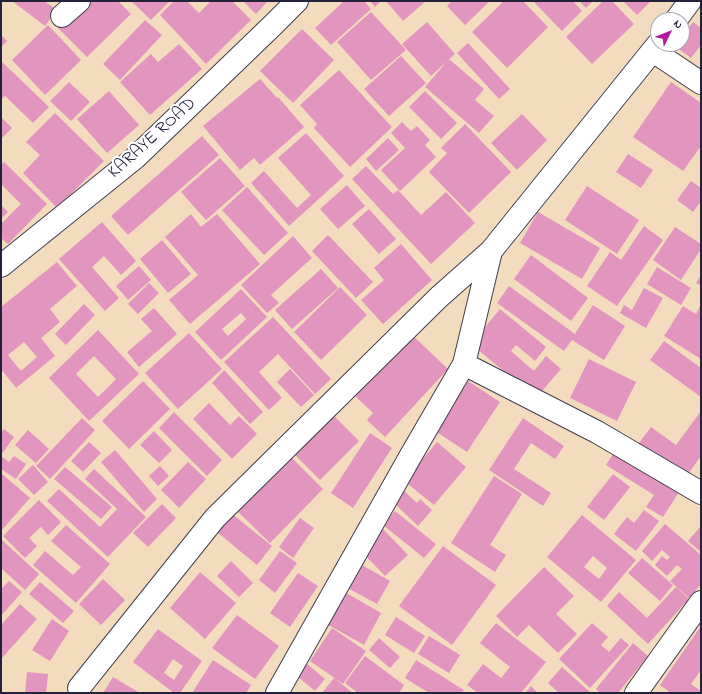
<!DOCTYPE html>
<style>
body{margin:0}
#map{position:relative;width:702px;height:694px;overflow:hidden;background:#f3dcbe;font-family:"Indie Flower",sans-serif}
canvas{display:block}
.frame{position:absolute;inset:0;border:2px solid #22223b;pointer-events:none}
.north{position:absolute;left:650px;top:12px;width:40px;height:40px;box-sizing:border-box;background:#fff;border:1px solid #a7a7b1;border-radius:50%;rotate:47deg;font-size:11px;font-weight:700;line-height:16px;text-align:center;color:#22223b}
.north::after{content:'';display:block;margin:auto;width:14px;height:18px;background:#b5179e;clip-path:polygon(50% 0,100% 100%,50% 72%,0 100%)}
</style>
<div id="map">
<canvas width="702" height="694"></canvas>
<div class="frame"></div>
<div class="north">N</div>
</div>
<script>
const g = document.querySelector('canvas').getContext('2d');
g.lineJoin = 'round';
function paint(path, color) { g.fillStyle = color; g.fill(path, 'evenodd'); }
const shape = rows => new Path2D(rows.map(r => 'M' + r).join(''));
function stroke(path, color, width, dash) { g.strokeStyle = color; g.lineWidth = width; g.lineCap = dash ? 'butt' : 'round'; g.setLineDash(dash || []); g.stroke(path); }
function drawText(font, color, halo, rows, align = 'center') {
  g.font = font + ' "Indie Flower",sans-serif'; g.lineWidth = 4; g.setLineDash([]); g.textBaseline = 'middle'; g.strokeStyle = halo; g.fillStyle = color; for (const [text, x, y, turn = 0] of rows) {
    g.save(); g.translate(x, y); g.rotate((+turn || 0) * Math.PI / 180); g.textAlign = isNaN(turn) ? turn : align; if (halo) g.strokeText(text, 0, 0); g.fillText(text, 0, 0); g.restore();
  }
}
const building = shape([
 [12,1,44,1,57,10,45,26],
 [83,1,118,1,131,14,87,57,57,27],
 [131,1,170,1,151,20],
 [174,1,187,1,199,13,211,1,232,1,251,20,206,64,160,15],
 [243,1,268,1,256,14],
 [344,1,364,1,371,9,331,45,315,28],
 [370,1,381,1,375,7],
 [386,1,426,1,403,21],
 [452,1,490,1,465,25,447,6],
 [504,1,523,1,548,27,507,68,472,32],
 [533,1,573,1,582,11,562,31],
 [579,1,593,1,586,8],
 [603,1,612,1,634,24,592,64,566,37],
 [623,1,651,1,637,15],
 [371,12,406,50,371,80,337,42],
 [145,20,162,35,120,80,103,64],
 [427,22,455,54,431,76,402,44],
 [693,22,701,28,701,45,691,58,675,46,676,44,682,44,682,36],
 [48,25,81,60,45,95,12,60],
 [302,29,334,60,293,103,260,71],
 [1,35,7,41,1,47],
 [468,43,510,89,499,99,457,53],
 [179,44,202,69,150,115,120,82,151,54,158,62],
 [401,56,426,83,389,116,364,89],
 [449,59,484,89,475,100,494,116,479,133,425,87],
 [1,61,49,107,33,123,5,96,1,100],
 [339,70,392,127,350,167,314,128,317,124,300,105],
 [260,79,277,98,278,97,304,127,260,165,254,158,240,170,203,126],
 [69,82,90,102,71,121,50,101],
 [671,82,701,103,701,146,683,171,633,137],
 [109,91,139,125,107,153,77,119],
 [425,91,457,123,441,139,409,107],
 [55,113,104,161,57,208,23,173,40,155,26,142],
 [522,114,547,140,517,170,491,143],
 [1,117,12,128,1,139],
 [402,122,411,131,417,126,430,140,425,145,436,157,400,191,381,170,405,148,391,133],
 [465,124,511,172,469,213,429,172,447,153,441,148],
 [306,133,344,176,289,226,251,183,264,171,297,208,311,195,278,158],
 [202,136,219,155,128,235,111,216],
 [388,138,399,150,376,171,366,159],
 [628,154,653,170,641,188,616,172],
 [220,158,245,186,206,220,181,192],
 [4,162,47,204,8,244,1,238,1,224,21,204,1,184,1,165],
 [366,166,393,194,398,190,421,215,446,192,475,223,431,264,352,179],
 [691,181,701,188,701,201,693,212,677,200],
 [347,185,365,206,338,229,320,209],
 [587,186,639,220,617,254,565,220],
 [247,187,288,233,264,255,222,210],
 [1,205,8,212,1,219],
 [369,209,396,239,379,254,352,224],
 [538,212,600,248,582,279,520,243],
 [191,214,201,227,217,214,260,264,190,324,169,300,198,275,165,237],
 [102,222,136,261,121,275,104,256,92,267,119,298,105,311,59,259],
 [644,226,663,240,617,306,587,286,610,252,621,260],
 [675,227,701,244,701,249,681,280,653,260],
 [328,235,373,282,356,298,312,251],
 [293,236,312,258,271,295,279,303,267,313,241,285],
 [162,240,191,274,168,293,140,259],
 [401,244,432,280,383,324,361,300,384,280,374,268],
 [531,255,588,298,571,321,514,279],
 [57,262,77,286,50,309,60,322,41,338,55,356,16,388,1,369,1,307],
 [24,342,37,357,21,371,8,355],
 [139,266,151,280,128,300,116,286],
 [657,267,691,288,681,305,647,284],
 [321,269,338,288,292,329,275,310],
 [701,275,701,286,696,283],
 [149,283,159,293,138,314,128,304],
 [509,286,575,334,593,305,625,326,604,360,572,340,564,351,497,303],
 [340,287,367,315,321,360,294,332],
 [644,288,663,298,646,328,620,313,624,305,632,310],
 [241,289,267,317,221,360,195,332],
 [241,313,246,319,228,336,222,329],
 [84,304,95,315,66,345,55,334],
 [683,306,696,314,700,306,701,307,701,359,664,336],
 [154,308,177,334,139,367,127,352,152,331,141,319],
 [500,309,546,347,535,361,516,345,511,351,534,371,546,356,561,369,536,398,471,344],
 [273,317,331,379,315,394,278,354,259,372,282,398,269,410,224,362],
 [98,330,139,374,89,421,49,378],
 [94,356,116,379,98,397,76,374],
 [189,333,222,369,178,409,145,373],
 [411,334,448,369,385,437,367,420,373,413,353,394],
 [664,341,701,368,701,397,650,360],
 [589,359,636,382,617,421,570,398],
 [290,369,314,395,301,407,277,382],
 [224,370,263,412,250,424,212,383],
 [143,381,170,409,129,449,102,421],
 [468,381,500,402,467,452,435,431],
 [209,403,230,425,239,416,257,434,232,459,193,419],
 [701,411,701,456,686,477,639,443,651,427,676,445],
 [174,412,222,460,207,476,159,428],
 [331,413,359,441,320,480,292,452],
 [82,418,95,430,50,479,36,466],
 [523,418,564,446,555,459,531,443,514,469,551,493,543,506,489,470],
 [4,429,14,437,1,455,1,433],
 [28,430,49,449,36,463,15,445],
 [154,431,172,450,159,463,140,445],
 [370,433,392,448,353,508,331,493],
 [89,442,101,453,83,472,71,461],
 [437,442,466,467,434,505,404,481],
 [617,448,681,489,663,517,646,507,654,495,606,465],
 [115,450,157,499,144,512,101,462],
 [287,453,323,489,270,543,234,508],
 [1,456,9,462,14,456,26,464,16,479,1,469],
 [188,462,206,479,179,508,161,490],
 [33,465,48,482,34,495,18,479],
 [160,466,169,476,158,486,149,476],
 [65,467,112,507,101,519,54,479],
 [94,469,146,517,108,557,47,501,59,489,100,527,117,509,85,479],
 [1,473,30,498,1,531,1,502,2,501,1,500],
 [613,474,630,487,604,520,587,507],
 [494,476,522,494,490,545,506,555,495,572,451,543],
 [402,489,417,503,420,499,432,510,418,526,392,501],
 [39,500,61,522,48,535,41,527,29,538,37,546,25,558,3,536],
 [162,504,176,518,148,547,133,533],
 [644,510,659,521,636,551,614,534,627,517,634,523],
 [395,511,436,544,424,558,383,525],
 [231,513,272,546,257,565,217,532],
 [582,515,636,560,601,602,547,557],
 [593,556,607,568,599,579,584,567],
 [300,518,314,528,293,558,279,547],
 [665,524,701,555,701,584,689,598,670,581,682,569,677,565,667,576,655,565,662,556,667,560,670,557,662,550,652,561,642,551],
 [66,525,110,564,76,603,33,565,45,551,73,575,81,567,51,541],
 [701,526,701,552,688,541],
 [382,528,408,555,385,576,359,549],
 [2,540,39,574,25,590,1,568,1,542],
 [443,546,496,585,452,645,399,606],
 [280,551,297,563,275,593,259,580],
 [642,558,673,585,660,601,628,573],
 [231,561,253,583,239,597,217,576],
 [355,561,390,581,377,604,342,585],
 [544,567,574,596,556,614,577,634,558,653,529,625,517,637,496,616],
 [200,572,236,603,205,639,170,608],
 [298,573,318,586,290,627,270,613],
 [103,579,125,600,101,625,79,604],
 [9,581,22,592,1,616,1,589],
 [40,582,74,611,63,623,29,594],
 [676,587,689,599,648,644,607,606,619,592,647,618],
 [343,591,381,613,364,645,325,623],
 [20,604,37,619,1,659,1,625],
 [237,615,279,646,255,679,212,648],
 [396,617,425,636,414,653,385,635],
 [52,619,69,631,50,661,32,650],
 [496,623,546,662,521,693,478,693,467,685,483,664,501,678,510,667,480,643],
 [592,623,608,637,601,645,609,652,621,638,629,645,590,688,559,659],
 [701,626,701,670,691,684,701,691,701,693,671,693,660,685],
 [332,628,366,651,343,684,310,661],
 [158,629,202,661,180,693,174,693,133,662],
 [173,659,183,666,174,680,164,673],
 [429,636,460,655,449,673,418,654],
 [379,638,400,657,390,668,369,650],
 [633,643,648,656,618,693,600,693,596,689],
 [365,656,404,685,399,693,358,693,345,683],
 [213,660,251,685,246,693,192,693],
 [416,660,464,690,462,693,429,693,405,678],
 [307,664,325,679,315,691,297,676],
 [562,667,591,693,559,693,548,683],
 [27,672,48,674,46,693,25,693],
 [113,677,140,693,103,693],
 [334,678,353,693,322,693],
 [531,686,538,693,525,693]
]);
const minor = shape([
 [62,16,79,1],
 [676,20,690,1],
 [653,51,701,83],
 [1,266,135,158,274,24,297,1],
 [464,364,597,432,701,493],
 [79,688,215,518,439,297,491,251,658,44],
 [277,693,410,457,464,364,491,251],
 [636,693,701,602]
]);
const streetNames = [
 ["KARAYE ROAD",153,139,-42]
];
paint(building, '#e295be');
stroke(minor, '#413e4f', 24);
stroke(minor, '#fff', 22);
drawText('18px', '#22223b', '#fff', streetNames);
</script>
